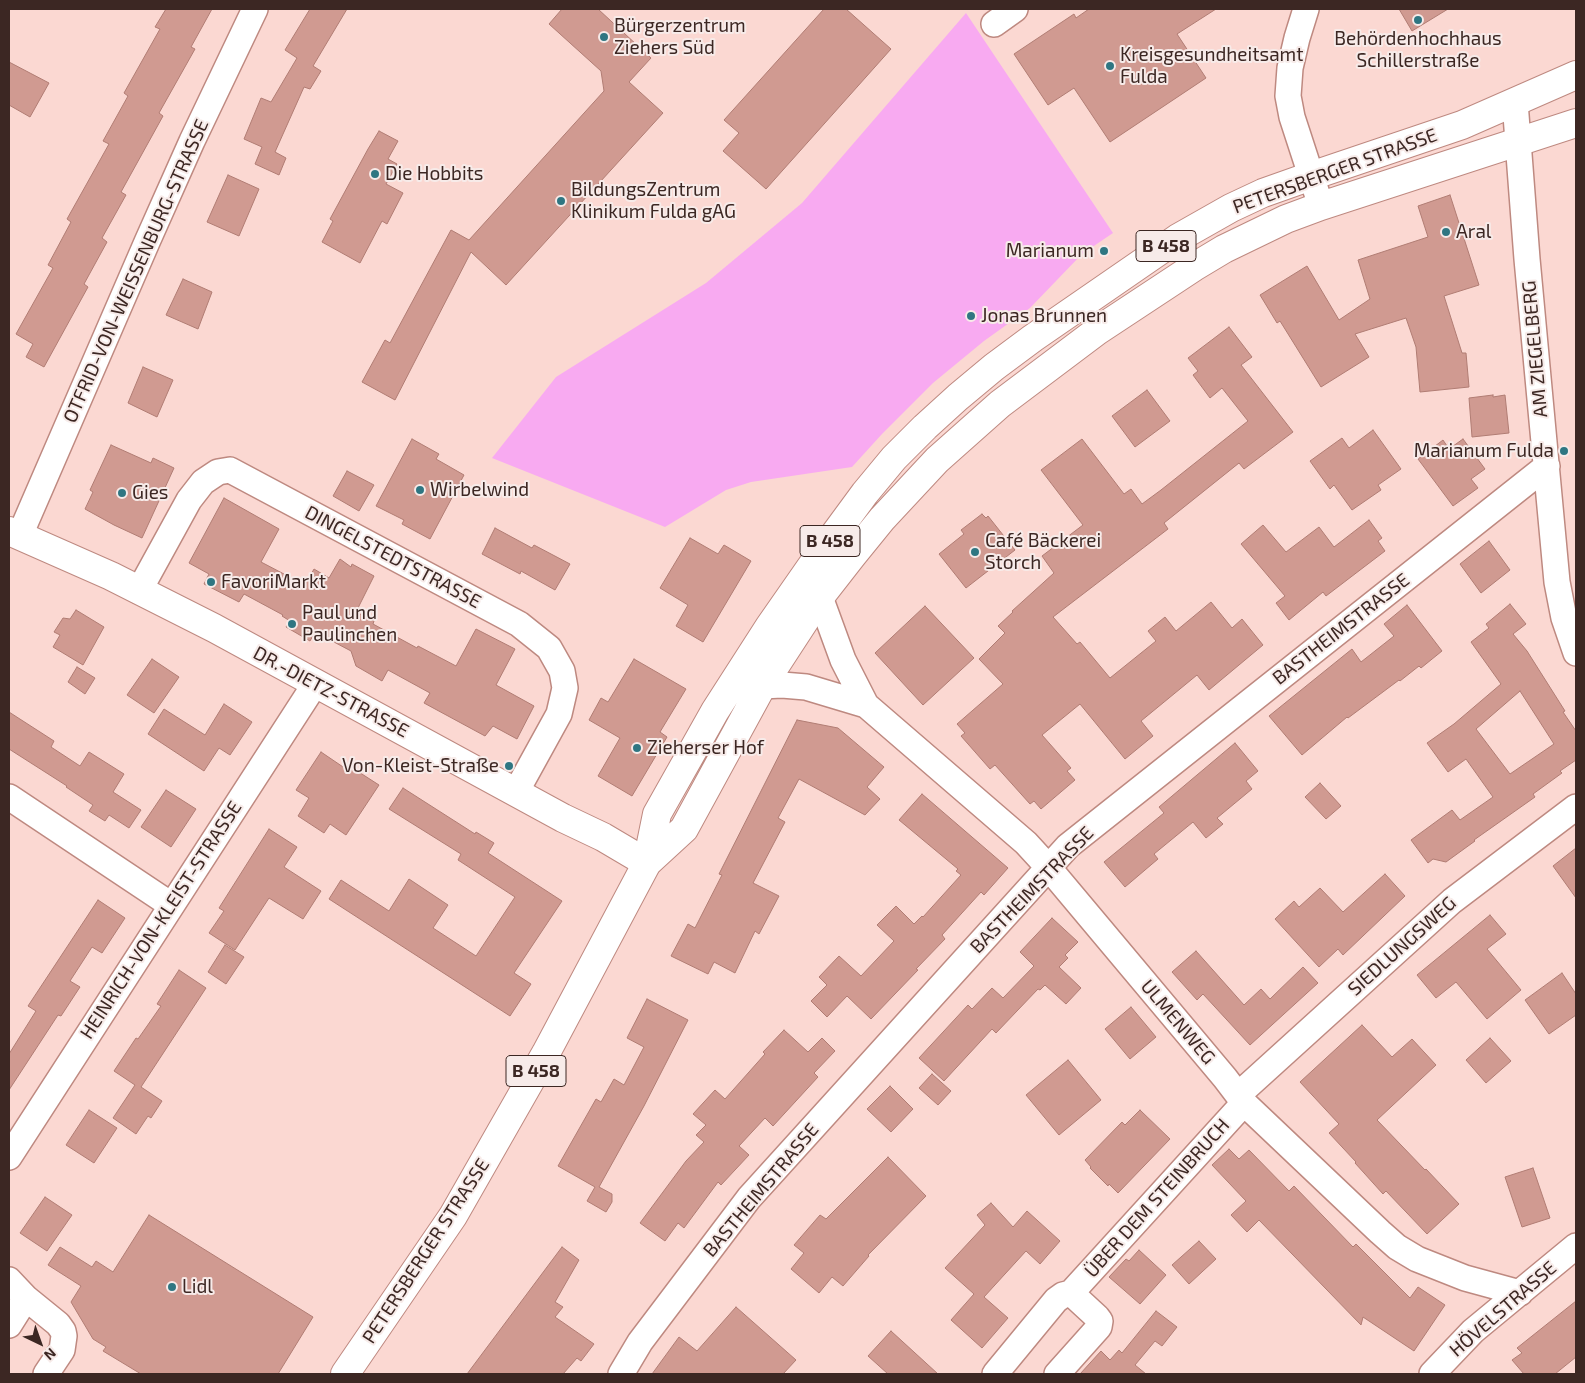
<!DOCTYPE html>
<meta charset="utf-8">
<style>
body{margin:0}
#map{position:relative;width:1585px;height:1383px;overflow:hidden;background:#fbd8d2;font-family:"Exo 2",sans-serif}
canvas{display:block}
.frame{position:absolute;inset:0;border:10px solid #3c2723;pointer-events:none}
.north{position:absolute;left:15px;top:1318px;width:50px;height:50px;-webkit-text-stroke:4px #f7ebe9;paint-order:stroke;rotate:138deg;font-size:14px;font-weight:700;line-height:20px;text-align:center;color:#3c2723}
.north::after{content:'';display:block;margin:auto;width:18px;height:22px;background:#3c2723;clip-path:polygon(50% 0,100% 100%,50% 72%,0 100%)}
</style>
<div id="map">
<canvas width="1585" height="1383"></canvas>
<div class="frame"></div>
<div class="north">N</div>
</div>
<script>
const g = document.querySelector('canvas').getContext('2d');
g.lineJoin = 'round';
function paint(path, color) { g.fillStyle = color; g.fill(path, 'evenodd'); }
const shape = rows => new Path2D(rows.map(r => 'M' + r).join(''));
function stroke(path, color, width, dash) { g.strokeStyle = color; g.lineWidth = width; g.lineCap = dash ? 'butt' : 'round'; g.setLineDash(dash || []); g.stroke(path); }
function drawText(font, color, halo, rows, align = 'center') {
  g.font = font + ' "Exo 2",sans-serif'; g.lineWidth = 4; g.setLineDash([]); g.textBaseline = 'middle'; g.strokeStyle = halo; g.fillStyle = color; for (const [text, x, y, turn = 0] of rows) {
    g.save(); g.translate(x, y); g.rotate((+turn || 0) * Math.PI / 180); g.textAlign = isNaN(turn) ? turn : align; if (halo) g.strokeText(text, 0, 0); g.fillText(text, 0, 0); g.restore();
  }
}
const green = shape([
 [966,13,1113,233,1082,254,1030,308,984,341,933,383,882,434,852,467,751,482,726,490,665,527,492,458,556,377,706,283,802,203]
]);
const building = shape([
 [166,9,212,9,191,47,195,49,159,113,163,116,121,192,126,195,102,238,107,242,84,284,88,287,44,367,26,357,33,344,16,334,53,268,48,265,71,222,67,219,109,144,103,141,128,96,124,93,160,29,155,27,166,9],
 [310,9,347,9,313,66,321,71,310,89,304,87,275,152,286,158,279,175,255,164,262,147,244,139,261,98,271,102,297,58,285,50,310,9],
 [562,9,598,9,651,58,629,82,663,113,506,285,471,252,395,400,362,382,385,340,390,343,451,230,469,240,604,91,601,71,549,24,562,9],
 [824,9,846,9,891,49,766,189,723,151,739,133,724,120,824,9],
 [1089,9,1216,9,1177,34,1206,78,1110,142,1074,88,1048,105,1014,54,1074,14,1076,18,1089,9],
 [1399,9,1448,9,1412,31,1399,9],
 [9,62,49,83,30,117,9,105,9,62],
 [379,131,398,141,388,159,397,164,386,184,403,193,387,224,382,221,360,263,322,242,333,221,330,219,368,149,379,131],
 [228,175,259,189,239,236,207,222,228,175],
 [1450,195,1479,285,1444,296,1462,353,1466,353,1469,387,1420,392,1416,347,1406,318,1355,334,1369,357,1321,387,1280,321,1277,323,1260,295,1307,266,1339,320,1370,299,1358,260,1428,237,1418,206,1450,195],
 [183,279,212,292,198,329,166,315,183,279],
 [1229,327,1252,357,1241,365,1293,432,1244,469,1239,463,1164,523,1168,529,1053,617,1077,644,1080,642,1110,678,1156,641,1148,631,1165,617,1176,631,1211,602,1232,628,1242,619,1263,645,1209,690,1197,675,1141,721,1153,736,1125,759,1080,704,1042,735,1071,768,1067,771,1075,780,1041,809,1034,801,1030,804,995,765,990,769,961,736,965,733,957,724,1003,684,979,659,1005,633,998,626,1013,612,1012,611,1054,573,1042,556,1083,525,1041,470,1082,439,1124,494,1131,489,1142,504,1161,490,1248,421,1222,388,1210,398,1193,375,1198,371,1188,358,1229,327],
 [143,367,173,380,157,417,128,403,143,367],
 [1147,390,1170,421,1135,447,1112,416,1147,390],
 [1493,395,1493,397,1505,395,1509,433,1472,437,1469,398,1493,395],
 [1373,430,1401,469,1378,485,1381,490,1352,510,1334,485,1330,489,1310,461,1342,438,1349,448,1373,430],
 [412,439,439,454,436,459,464,475,430,539,402,524,404,520,376,506,412,439],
 [1463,439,1485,469,1471,479,1478,488,1453,506,1418,459,1443,440,1449,449,1463,439],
 [111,445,151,463,153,458,174,468,142,538,114,525,85,509,93,492,90,490,111,445],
 [347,471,374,485,359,511,333,496,347,471],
 [224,498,279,529,261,562,305,585,314,569,329,578,340,559,351,567,352,564,374,576,356,612,374,621,373,624,417,648,418,646,456,666,476,629,515,649,496,685,534,706,517,739,493,726,485,736,424,703,430,693,388,670,382,681,356,666,351,651,315,632,310,641,286,627,290,621,282,616,283,615,244,594,239,602,204,584,209,574,189,563,224,498],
 [982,514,986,518,988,516,1015,550,966,588,939,554,964,534,961,530,982,514],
 [1369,520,1382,538,1378,541,1385,551,1326,596,1323,592,1289,620,1276,603,1285,596,1241,544,1263,525,1286,552,1319,527,1334,547,1369,520],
 [495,528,532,548,534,545,570,564,555,590,521,571,520,574,482,554,495,528],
 [690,538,718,554,724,545,751,561,703,642,676,626,688,605,660,588,690,538],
 [1489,541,1510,570,1481,593,1460,564,1489,541],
 [1510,604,1526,624,1513,634,1527,651,1565,711,1563,712,1576,731,1576,760,1560,771,1562,773,1533,794,1535,797,1474,840,1475,841,1446,862,1433,859,1428,863,1411,840,1452,810,1460,820,1493,797,1466,759,1448,772,1427,743,1454,724,1501,684,1471,642,1489,628,1486,624,1510,604],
 [1520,691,1554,744,1510,774,1476,729,1520,691],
 [1407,605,1442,651,1421,668,1419,666,1400,681,1399,680,1348,718,1347,717,1302,755,1269,716,1352,649,1361,662,1394,636,1384,624,1407,605],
 [925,606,974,658,923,705,875,653,925,606],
 [76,610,104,627,83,665,53,647,60,635,54,632,63,618,70,619,76,610],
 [152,659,179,677,154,713,127,695,152,659],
 [634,659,686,689,660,732,667,737,632,796,598,776,620,738,589,720,601,698,608,702,634,659],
 [77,667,95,678,85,694,68,682,77,667],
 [224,704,252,722,230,755,219,748,204,771,148,734,164,709,205,735,224,704],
 [9,712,54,741,51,747,80,766,89,752,124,774,113,792,141,810,129,828,109,815,105,821,89,811,93,805,66,787,67,786,9,749,9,712],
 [797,720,838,728,884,767,867,787,880,799,865,815,799,779,778,818,785,822,753,883,779,896,759,934,755,931,735,973,714,962,708,974,671,956,688,924,695,928,722,875,719,874,797,720],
 [1235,743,1258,771,1246,781,1252,789,1217,818,1223,824,1206,838,1193,822,1154,854,1158,859,1125,887,1104,862,1164,813,1159,807,1235,743],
 [321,752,349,771,351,767,379,785,346,835,330,824,324,833,298,816,309,798,296,790,321,752],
 [1320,783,1341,806,1326,819,1305,797,1320,783],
 [403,788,475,834,476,832,494,843,488,853,562,901,514,973,531,984,510,1016,329,899,341,880,389,911,409,879,448,905,433,928,476,956,515,897,458,860,461,854,389,809,403,788],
 [166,790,196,809,171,847,141,827,166,790],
 [922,794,1008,868,984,895,981,892,942,935,945,939,916,969,918,970,871,1019,847,996,827,1017,811,1001,827,985,819,977,839,956,861,976,894,941,877,925,896,906,914,924,922,916,923,917,961,875,956,871,958,869,899,820,922,794],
 [269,829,297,847,284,867,321,891,303,919,269,898,235,950,209,933,224,911,219,908,269,829],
 [1576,848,1576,898,1553,866,1576,848],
 [1385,874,1405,896,1343,955,1338,949,1319,967,1275,919,1294,901,1299,907,1320,888,1343,912,1385,874],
 [98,900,125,918,102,953,92,947,70,981,80,987,61,1016,58,1015,9,1090,9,1054,36,1011,28,1006,98,900],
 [1490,915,1506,934,1487,949,1521,990,1487,1019,1456,982,1436,998,1417,975,1490,915],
 [1052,918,1078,942,1065,955,1068,958,1059,967,1081,988,1066,1004,1045,985,1040,990,1038,989,996,1033,992,1029,944,1081,919,1058,968,1005,972,1009,992,988,1003,998,1034,966,1020,952,1052,918],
 [225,945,244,957,226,984,208,972,225,945],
 [1196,951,1244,1005,1261,989,1270,999,1303,967,1318,983,1250,1045,1203,994,1197,1000,1172,972,1196,951],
 [179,970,206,988,141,1087,162,1101,151,1118,148,1116,136,1134,113,1118,135,1085,114,1071,136,1038,138,1039,161,1006,157,1004,179,970],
 [1562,973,1576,994,1576,1015,1549,1034,1525,1000,1562,973],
 [647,999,688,1020,644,1106,599,1187,612,1194,612,1202,606,1212,587,1201,595,1187,558,1166,596,1099,601,1102,614,1079,624,1085,644,1047,627,1038,647,999],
 [1131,1007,1156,1037,1130,1059,1105,1029,1131,1007],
 [1362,1025,1392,1057,1412,1039,1436,1065,1377,1120,1425,1170,1426,1169,1459,1204,1427,1234,1386,1191,1383,1194,1355,1163,1356,1162,1329,1133,1339,1124,1300,1082,1362,1025],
 [784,1030,808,1052,822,1038,835,1051,814,1073,818,1077,773,1126,765,1118,739,1146,749,1155,721,1185,718,1182,684,1228,678,1223,665,1241,640,1223,686,1161,704,1142,696,1135,706,1125,693,1114,715,1090,725,1099,765,1054,763,1052,784,1030],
 [1490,1038,1511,1061,1486,1083,1466,1060,1490,1038],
 [1068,1060,1101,1100,1059,1135,1026,1095,1068,1060],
 [932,1074,951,1091,938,1105,919,1088,932,1074],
 [890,1086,913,1109,891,1132,867,1109,890,1086],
 [89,1110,117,1128,94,1163,66,1145,89,1110],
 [1140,1110,1170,1139,1118,1193,1109,1184,1108,1186,1090,1168,1091,1167,1085,1160,1122,1122,1125,1125,1140,1110],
 [1229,1149,1239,1159,1249,1150,1289,1191,1294,1186,1353,1247,1356,1244,1410,1298,1418,1287,1445,1305,1414,1351,1363,1317,1361,1325,1259,1220,1247,1232,1231,1215,1246,1201,1212,1165,1229,1149],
 [888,1157,926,1196,868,1255,869,1256,843,1286,832,1277,819,1293,791,1269,804,1253,794,1245,820,1215,826,1219,888,1157],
 [1533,1168,1550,1218,1522,1227,1505,1177,1533,1168],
 [45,1197,72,1215,47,1251,20,1233,45,1197],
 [991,1203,1013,1227,1027,1211,1060,1241,1040,1264,1026,1251,984,1297,1008,1318,982,1348,951,1320,974,1294,945,1268,985,1225,977,1215,991,1203],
 [149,1215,313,1317,278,1374,141,1374,103,1351,106,1347,93,1339,71,1302,81,1286,48,1265,60,1247,92,1267,96,1261,113,1272,149,1215],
 [1199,1241,1216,1259,1189,1284,1172,1265,1199,1241],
 [562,1247,579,1260,555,1302,563,1307,555,1317,594,1344,581,1361,577,1358,563,1374,467,1374,562,1247],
 [1139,1250,1166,1275,1140,1304,1109,1277,1126,1259,1129,1261,1139,1250],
 [1576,1301,1576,1357,1555,1374,1524,1374,1512,1360,1522,1353,1517,1348,1576,1301],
 [736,1307,796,1360,783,1374,652,1374,679,1337,697,1351,736,1307],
 [1156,1311,1177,1327,1162,1346,1155,1341,1135,1365,1146,1374,1080,1374,1101,1351,1110,1360,1119,1350,1122,1353,1156,1311],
 [891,1331,938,1374,888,1374,868,1356,891,1331]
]);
const minor = shape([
 [1306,9,1297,38,1290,68,1288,96,1292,117,1321,206],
 [994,24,1015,9],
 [1515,102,1527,259,1557,582,1564,618,1576,653],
 [20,535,147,242,192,141,255,9],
 [139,591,189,500,203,482,218,472,230,470,519,624,549,648,562,671,565,688,559,714,516,792],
 [820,597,843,660,866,705,1026,843,1048,867,1225,1078,1244,1103,1380,1232,1397,1247,1417,1259,1465,1278,1520,1293],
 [762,686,782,685,806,687,866,705],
 [9,797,171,905],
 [1238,1095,1452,901,1576,807],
 [9,1157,315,684],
 [9,1280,26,1298,58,1324,63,1331,64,1336,62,1350,46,1374],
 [1071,1293,1244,1103],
 [9,1325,26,1298],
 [621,1374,640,1342,749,1198,1068,846,1547,466],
 [995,1374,1056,1300,1063,1295,1071,1293,1097,1317,1100,1321,1099,1327,1057,1374],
 [1432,1374,1473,1331,1576,1246]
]);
const secondary = shape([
 [9,531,111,576,214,628,563,818,603,837,647,863]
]);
const primary = shape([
 [647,863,684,829,762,686,820,597,852,556,882,519,937,460,1000,404,1097,331,1194,267,1224,249,1286,219,1321,206,1576,123],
 [345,1374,453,1216,546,1053,647,863,657,814,715,711,769,627,815,561,865,493,894,458,925,427,958,397,994,367,1033,338,1178,238,1231,208,1263,193,1311,176,1462,125,1576,75]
]);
const markers = [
 [1418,20,5,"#2f7682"],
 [604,37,5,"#2f7682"],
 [1110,66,5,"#2f7682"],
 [375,174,5,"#2f7682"],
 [561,201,5,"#2f7682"],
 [1446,232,5,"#2f7682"],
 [1104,251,5,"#2f7682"],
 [971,316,5,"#2f7682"],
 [1564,451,5,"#2f7682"],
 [420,490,5,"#2f7682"],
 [122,493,5,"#2f7682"],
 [975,552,5,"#2f7682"],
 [211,582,5,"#2f7682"],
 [292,624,5,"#2f7682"],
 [637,748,5,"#2f7682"],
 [509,766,5,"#2f7682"],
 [172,1287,5,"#2f7682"]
];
const shields = [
 [1166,246,60],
 [830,541,60],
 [536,1071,60]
];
const shieldNames = [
 ["B 458",1166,246],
 ["B 458",830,541],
 ["B 458",536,1071]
];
const poiNames = [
 ["Bürgerzentrum",614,26],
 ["Ziehers Süd",614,48],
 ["Behördenhochhaus",1418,39,"center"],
 ["Schillerstraße",1418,61,"center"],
 ["Kreisgesundheitsamt",1120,55],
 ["Fulda",1120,77],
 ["Die Hobbits",385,174],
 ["BildungsZentrum",571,190],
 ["Klinikum Fulda gAG",571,212],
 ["Aral",1456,232],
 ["Marianum",1094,251,"right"],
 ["Jonas Brunnen",981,316],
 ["Marianum Fulda",1554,451,"right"],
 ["Wirbelwind",430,490],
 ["Gies",132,493],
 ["Café Bäckerei",985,541],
 ["Storch",985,563],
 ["FavoriMarkt",221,582],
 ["Paul und",302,613],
 ["Paulinchen",302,635],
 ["Zieherser Hof",647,748],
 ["Von-Kleist-Straße",499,766,"right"],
 ["Lidl",182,1287]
];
const streetNames = [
 ["PETERSBERGER STRASSE",1335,171,-20],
 ["OTFRID-VON-WEISSENBURG-STRASSE",136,271,-66],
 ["AM ZIEGELBERG",1535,349,-95],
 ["DINGELSTEDTSTRASSE",393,557,28],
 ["BASTHEIMSTRASSE",1341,629,-38],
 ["DR.-DIETZ-STRASSE",331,692,28],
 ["BASTHEIMSTRASSE",1032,890,-46],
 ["HEINRICH-VON-KLEIST-STRASSE",161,920,-57],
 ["SIEDLUNGSWEG",1402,946,-42],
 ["ULMENWEG",1178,1022,50],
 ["BASTHEIMSTRASSE",761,1190,-50],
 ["ÜBER DEM STEINBRUCH",1157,1198,-48],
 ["PETERSBERGER STRASSE",426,1251,-57],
 ["HÖVELSTRASSE",1503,1309,-41]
];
paint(green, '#f8aaf1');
paint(building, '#d09a91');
stroke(building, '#b07c73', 1);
stroke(minor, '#be8980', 28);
stroke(secondary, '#be8980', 30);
stroke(primary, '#be8980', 30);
stroke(minor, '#fff', 25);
stroke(secondary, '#fff', 28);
stroke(primary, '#fff', 28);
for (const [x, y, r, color] of markers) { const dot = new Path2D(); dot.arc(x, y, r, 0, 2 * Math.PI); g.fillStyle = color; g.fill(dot); stroke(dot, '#f7ebe9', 2); }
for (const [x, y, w] of shields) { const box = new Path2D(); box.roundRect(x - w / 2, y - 15.5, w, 31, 4); g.fillStyle = '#f7ebe9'; g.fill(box); stroke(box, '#3c2723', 1); }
drawText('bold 18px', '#3c2723', null, shieldNames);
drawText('19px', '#3c2723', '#f7ebe9', poiNames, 'left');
drawText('19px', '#3c2723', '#f7ebe9', streetNames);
</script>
